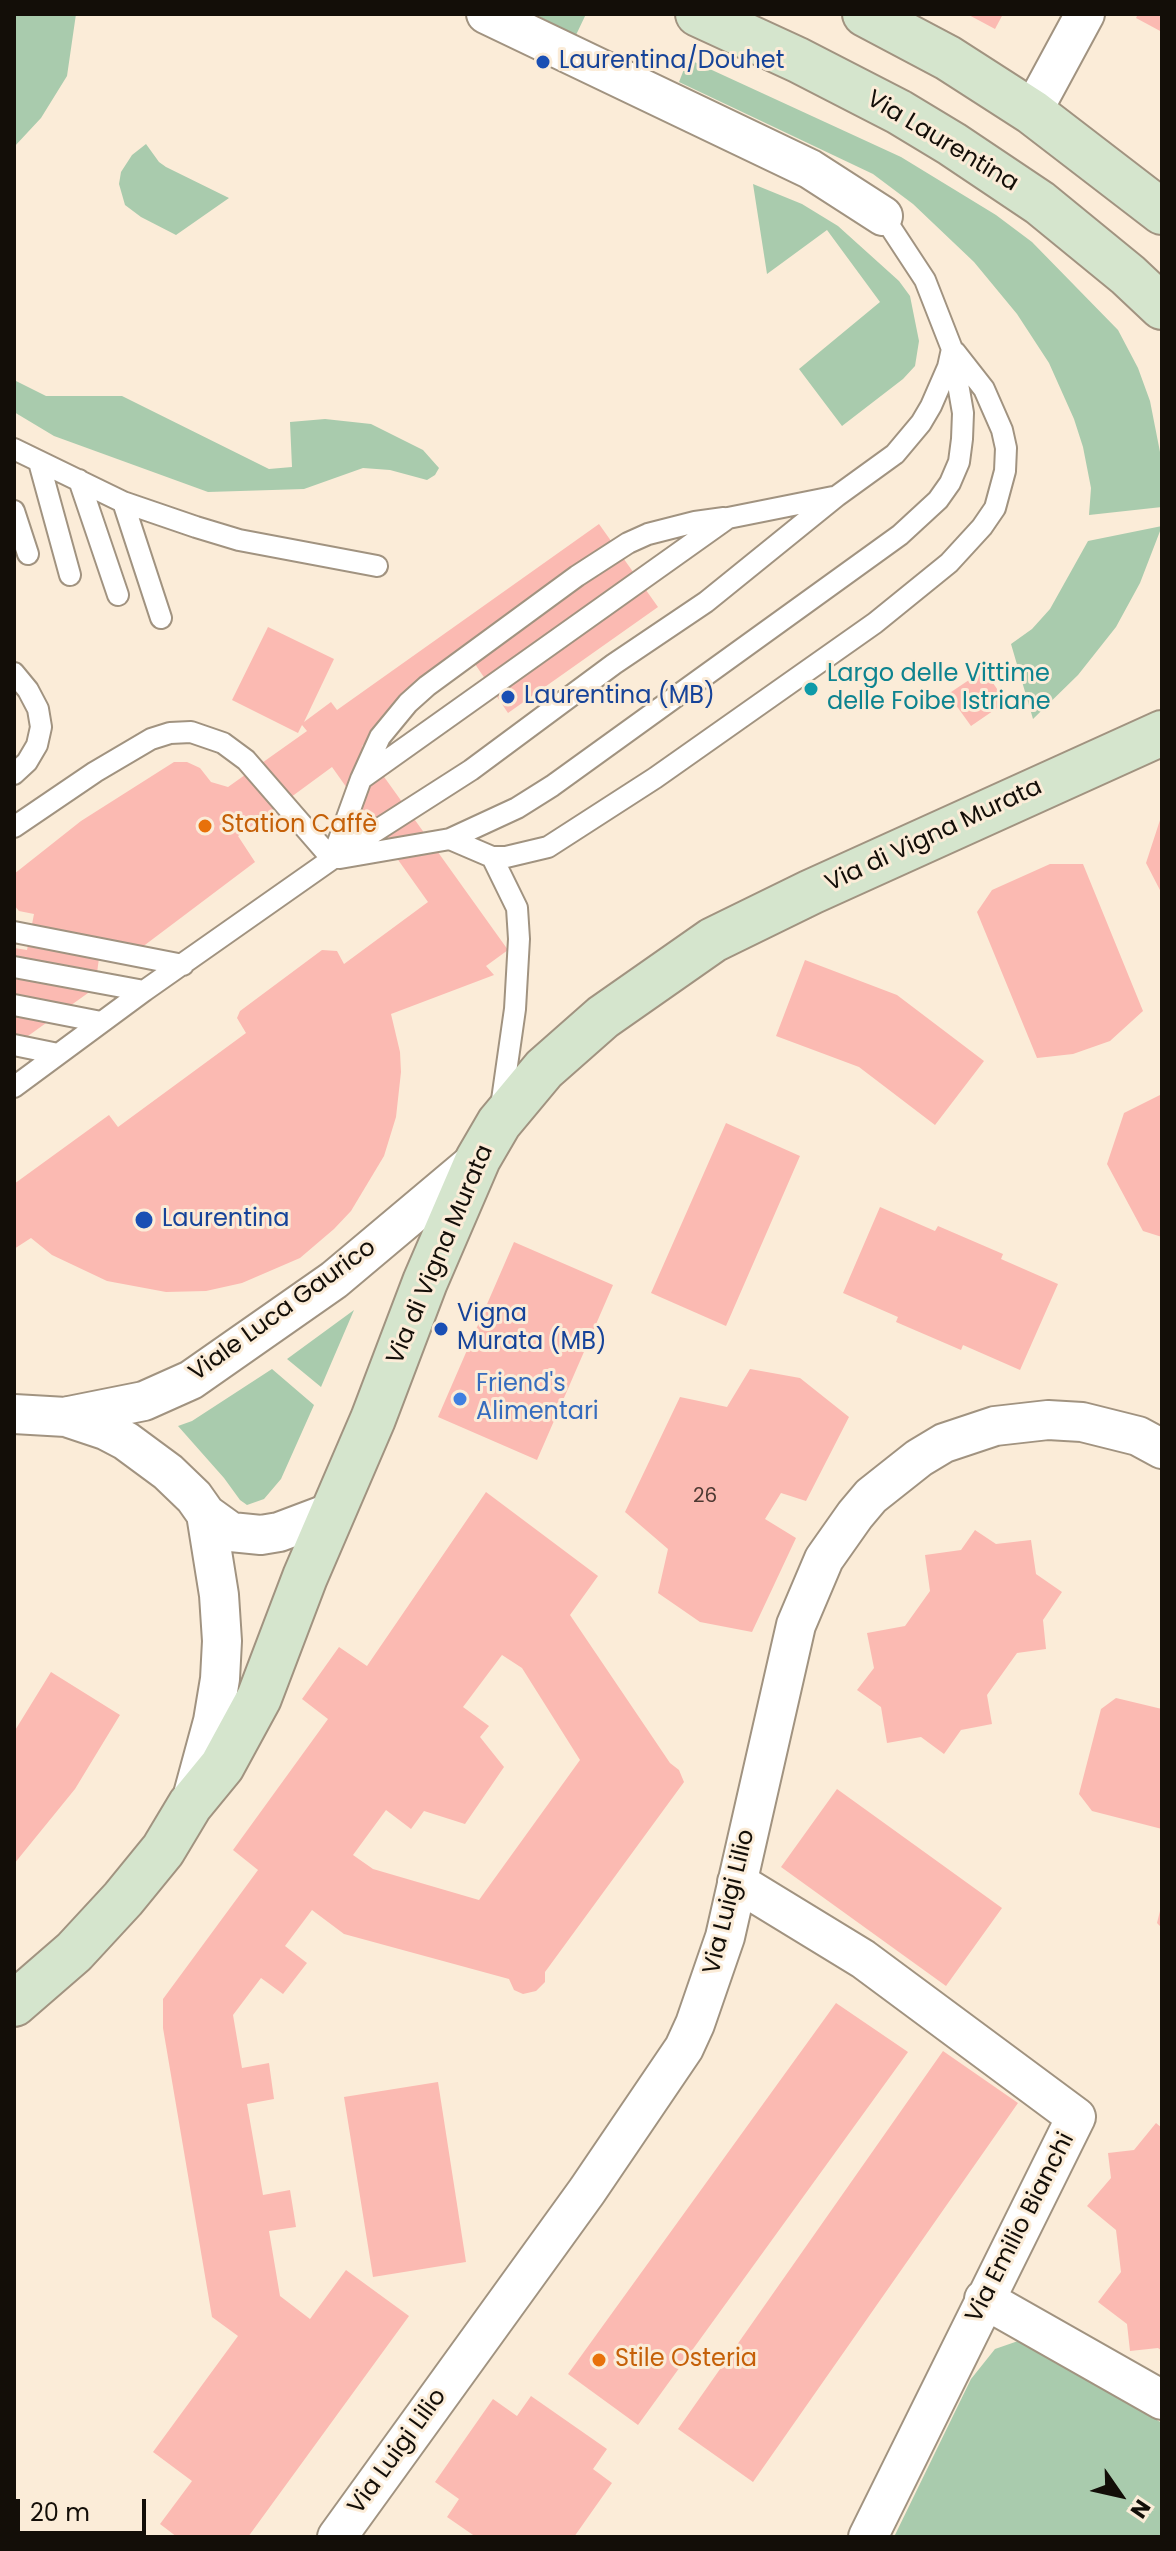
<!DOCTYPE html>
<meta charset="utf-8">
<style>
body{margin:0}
#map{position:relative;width:1176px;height:2551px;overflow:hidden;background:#fbecd8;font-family:Poppins,sans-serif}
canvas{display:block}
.frame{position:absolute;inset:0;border:16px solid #130e08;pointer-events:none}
.north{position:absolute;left:1080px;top:2455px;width:80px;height:80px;-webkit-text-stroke:6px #fbecd8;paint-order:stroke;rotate:124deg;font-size:22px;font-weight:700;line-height:32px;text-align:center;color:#130e08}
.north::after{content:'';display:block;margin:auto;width:28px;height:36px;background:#130e08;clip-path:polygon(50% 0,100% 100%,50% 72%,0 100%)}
.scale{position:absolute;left:16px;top:2499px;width:130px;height:36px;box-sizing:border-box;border:4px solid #130e08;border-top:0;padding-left:10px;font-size:24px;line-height:28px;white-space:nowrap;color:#130e08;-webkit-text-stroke:6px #fbecd8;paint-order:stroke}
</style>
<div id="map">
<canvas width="1176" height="2551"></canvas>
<div class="frame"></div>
<div class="north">N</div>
<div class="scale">20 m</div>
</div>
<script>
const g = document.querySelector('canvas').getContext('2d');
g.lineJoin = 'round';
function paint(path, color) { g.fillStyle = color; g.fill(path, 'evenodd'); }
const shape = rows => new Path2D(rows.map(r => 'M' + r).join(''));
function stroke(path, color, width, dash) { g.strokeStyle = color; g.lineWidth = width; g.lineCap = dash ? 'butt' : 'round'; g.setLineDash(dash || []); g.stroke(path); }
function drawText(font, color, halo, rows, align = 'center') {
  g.font = font + ' Poppins,sans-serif'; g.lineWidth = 6; g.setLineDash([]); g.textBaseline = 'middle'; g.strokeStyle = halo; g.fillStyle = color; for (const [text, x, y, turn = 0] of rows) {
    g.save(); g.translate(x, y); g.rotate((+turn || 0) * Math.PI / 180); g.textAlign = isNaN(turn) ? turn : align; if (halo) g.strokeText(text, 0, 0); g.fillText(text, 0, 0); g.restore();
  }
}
const green = shape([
 [14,14,76,14,67,76,41,118,14,147],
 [534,14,586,14,576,35],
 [688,59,901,157,996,215,1032,242,1118,330,1138,368,1150,401,1160,452,1162,507,1089,515,1091,488,1083,447,1074,419,1049,363,1017,314,974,262,913,204,873,174,679,82],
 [146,144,159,162,166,167,229,198,176,235,141,217,125,205,119,184,121,172,132,155],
 [753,184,802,204,838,226,899,281,910,296,919,341,915,366,903,379,842,426,799,369,880,302,827,230,767,274],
 [14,380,46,396,122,396,269,469,292,467,290,422,325,419,371,424,423,450,439,468,435,475,427,480,390,470,363,468,304,489,208,492,54,436,14,412],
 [1162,526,1140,583,1116,627,1078,675,1033,719,1011,644,1032,629,1050,609,1088,541],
 [354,1310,321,1387,287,1359],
 [272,1369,314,1405,281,1479,264,1499,247,1505,240,1500,224,1478,178,1426,192,1421],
 [1021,2340,1162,2423,1162,2537,894,2537,971,2379,995,2349]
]);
const building = shape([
 [967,14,1003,14,995,29],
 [1138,14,1162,14,1162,32,1136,18],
 [599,524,658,607,508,713,475,664,362,746,508,950,486,966,494,975,391,1014,400,1052,401,1072,396,1117,384,1156,351,1211,334,1229,300,1258,242,1283,206,1291,166,1292,107,1281,52,1255,31,1238,14,1249,14,1184,109,1115,118,1127,246,1033,237,1018,240,1011,322,950,337,951,344,964,428,902,332,767,238,836,255,862,121,963,101,943,95,988,14,1046,14,948,27,950,34,914,19,911,14,905,14,874,81,821,174,762,187,762,200,768,211,782,228,787,307,731,302,725,298,733,232,700,268,627,334,659,304,722,331,702,337,710],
 [984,670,1006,702,971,726,948,694],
 [1161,817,1162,817,1162,894,1146,863],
 [1050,864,1083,864,1143,1011,1110,1041,1073,1054,1037,1058,977,912,992,890],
 [805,960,897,995,984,1061,935,1125,859,1067,776,1036],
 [1162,1094,1162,1237,1143,1231,1107,1164,1124,1113],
 [726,1123,800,1156,726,1326,651,1293],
 [880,1207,935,1231,938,1226,1003,1254,1001,1259,1058,1284,1020,1370,963,1345,961,1350,896,1322,898,1317,843,1293],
 [514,1242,613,1285,537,1460,438,1417],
 [750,1369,800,1378,849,1417,806,1501,781,1493,765,1519,796,1538,752,1632,700,1622,658,1593,668,1549,625,1512,680,1397,727,1407],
 [486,1492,598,1576,570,1615,670,1763,679,1770,684,1782,545,1972,545,1982,536,1991,523,1994,514,1990,509,1979,344,1934,312,1910,285,1946,307,1963,283,1994,261,1978,233,2015,242,2068,269,2063,274,2099,247,2104,263,2195,290,2190,296,2227,269,2231,280,2296,310,2319,346,2270,409,2316,248,2537,177,2537,160,2524,192,2481,153,2452,238,2336,212,2317,163,2028,163,1999,258,1870,233,1850,328,1719,302,1699,339,1647,367,1666],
 [502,1655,522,1668,580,1760,479,1900,373,1869,353,1855,386,1810,411,1829,424,1811,465,1824,504,1767,480,1737,489,1726,463,1707],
 [975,1530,996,1544,1031,1540,1036,1574,1062,1592,1043,1620,1046,1649,1017,1653,987,1695,992,1724,961,1730,944,1754,921,1737,887,1743,881,1707,857,1690,874,1668,867,1633,905,1626,930,1591,925,1555,961,1550],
 [51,1672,120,1715,75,1789,14,1864,14,1732],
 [1116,1698,1162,1709,1162,1829,1092,1811,1079,1794,1101,1709],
 [837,1789,1002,1908,946,1986,781,1867],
 [1161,1907,1162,1907,1162,1928,1157,1923],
 [836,2003,908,2052,638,2425,568,2374],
 [943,2051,1018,2103,753,2482,678,2429],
 [438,2082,466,2262,373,2277,344,2097],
 [1156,2123,1162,2128,1162,2351,1158,2348,1130,2351,1127,2324,1098,2302,1121,2272,1116,2230,1087,2206,1111,2178,1108,2153,1134,2150],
 [531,2396,607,2449,593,2469,612,2483,574,2537,476,2537,447,2517,459,2499,435,2482,493,2399,517,2416]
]);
const service = shape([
 [14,449,123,502,196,527,239,540,377,566],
 [39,462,70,575],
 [79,480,118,595],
 [123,502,161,618],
 [14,511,28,554],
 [14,673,28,690,38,709,41,727,37,745,27,762,14,774],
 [361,779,380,737,408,703,427,686,577,576,628,543,648,534,695,522,724,518],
 [14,827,95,772,151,739,170,733,191,732,223,743,246,760,332,859],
 [450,839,492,857,506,857,548,847,655,778,875,623,949,563,982,527,995,508,1005,471,1006,448,1002,430,984,389,955,352],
 [492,857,517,908,519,939,515,1009,501,1107],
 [340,858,450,839,517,808,552,786,900,535,938,500,950,483,959,462,962,439,963,413,952,349,925,280,883,216],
 [332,859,361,779,728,518,833,497],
 [14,932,183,965],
 [14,967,144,991],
 [14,1005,101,1022],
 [14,1045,58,1054],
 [14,1087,144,991,332,859,471,770,614,664,706,602,837,496,895,454,921,423,931,406,948,367,952,349]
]);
const minor = shape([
 [486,14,810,169,883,216],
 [1032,112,1085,14],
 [14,1414,66,1417,105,1430,126,1441,168,1472,194,1497,206,1514,219,1595,222,1641,220,1679,213,1721,191,1802],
 [69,1416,144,1401,191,1380,334,1280,478,1159],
 [206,1514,231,1532,261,1535,279,1532,332,1512],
 [737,1882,863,1959,1076,2117,868,2537],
 [984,2299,1162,2400],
 [337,2537,587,2191,684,2048,695,2024,725,1937,796,1625,824,1559,855,1515,871,1496,919,1458,944,1443,995,1426,1048,1420,1082,1422,1138,1436,1162,1449]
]);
const secondary = shape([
 [698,14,798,60,899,112,952,144,1040,203,1128,275,1162,307],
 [865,14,948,58,1032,112,1162,212],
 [14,2004,74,1952,123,1899,163,1850,190,1805,222,1766,259,1698,305,1577,373,1419,425,1282,478,1159,499,1123,544,1069,603,1017,713,940,811,892,1162,733]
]);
const markers = [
 [543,62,8,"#1a4fb4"],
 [811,689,8,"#0f9aa8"],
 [508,697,8,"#1a4fb4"],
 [205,826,8,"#e8710a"],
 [144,1220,10,"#1a4fb4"],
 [441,1329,8,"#1a4fb4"],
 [460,1399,8,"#3f7fe0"],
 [599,2360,8,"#e8710a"]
];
const numberNames = [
 ["26",705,1497]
];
const transitNames = [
 ["Laurentina/Douhet",559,62],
 ["Laurentina (MB)",524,697],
 ["Laurentina",162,1220],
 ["Vigna",457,1315],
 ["Murata (MB)",457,1343]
];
const streetNames = [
 ["Via Laurentina",942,142,31],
 ["Via di Vigna Murata",934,836,-25],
 ["Via di Vigna Murata",441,1255,-67],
 ["Viale Luca Gaurico",283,1311,-36],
 ["Via Luigi Lilio",730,1902,-76],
 ["Via Emilio Bianchi",1021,2228,-63],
 ["Via Luigi Lilio",398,2452,-54]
];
const cultureNames = [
 ["Largo delle Vittime",827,675],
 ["delle Foibe Istriane",827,703]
];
const foodNames = [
 ["Station Caffè",221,826],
 ["Stile Osteria",615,2360]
];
const shopNames = [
 ["Friend's",476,1385],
 ["Alimentari",476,1413]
];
paint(green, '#a9cbad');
paint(building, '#fbbab2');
stroke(service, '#a19380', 24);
stroke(minor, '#a19380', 42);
stroke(secondary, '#a19380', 48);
stroke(service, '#fff', 20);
stroke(minor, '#fff', 38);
stroke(secondary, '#d5e5cd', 44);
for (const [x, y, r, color] of markers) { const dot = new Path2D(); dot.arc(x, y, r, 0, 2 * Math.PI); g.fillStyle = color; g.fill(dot); stroke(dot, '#fbecd8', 3); }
drawText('20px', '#4d3932', null, numberNames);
drawText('24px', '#164399', '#fbecd8', transitNames, 'left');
drawText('24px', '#130e08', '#fbecd8', streetNames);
drawText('24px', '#0d838f', '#fbecd8', cultureNames, 'left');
drawText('24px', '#c56008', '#fbecd8', foodNames, 'left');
drawText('24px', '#366cbe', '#fbecd8', shopNames, 'left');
</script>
